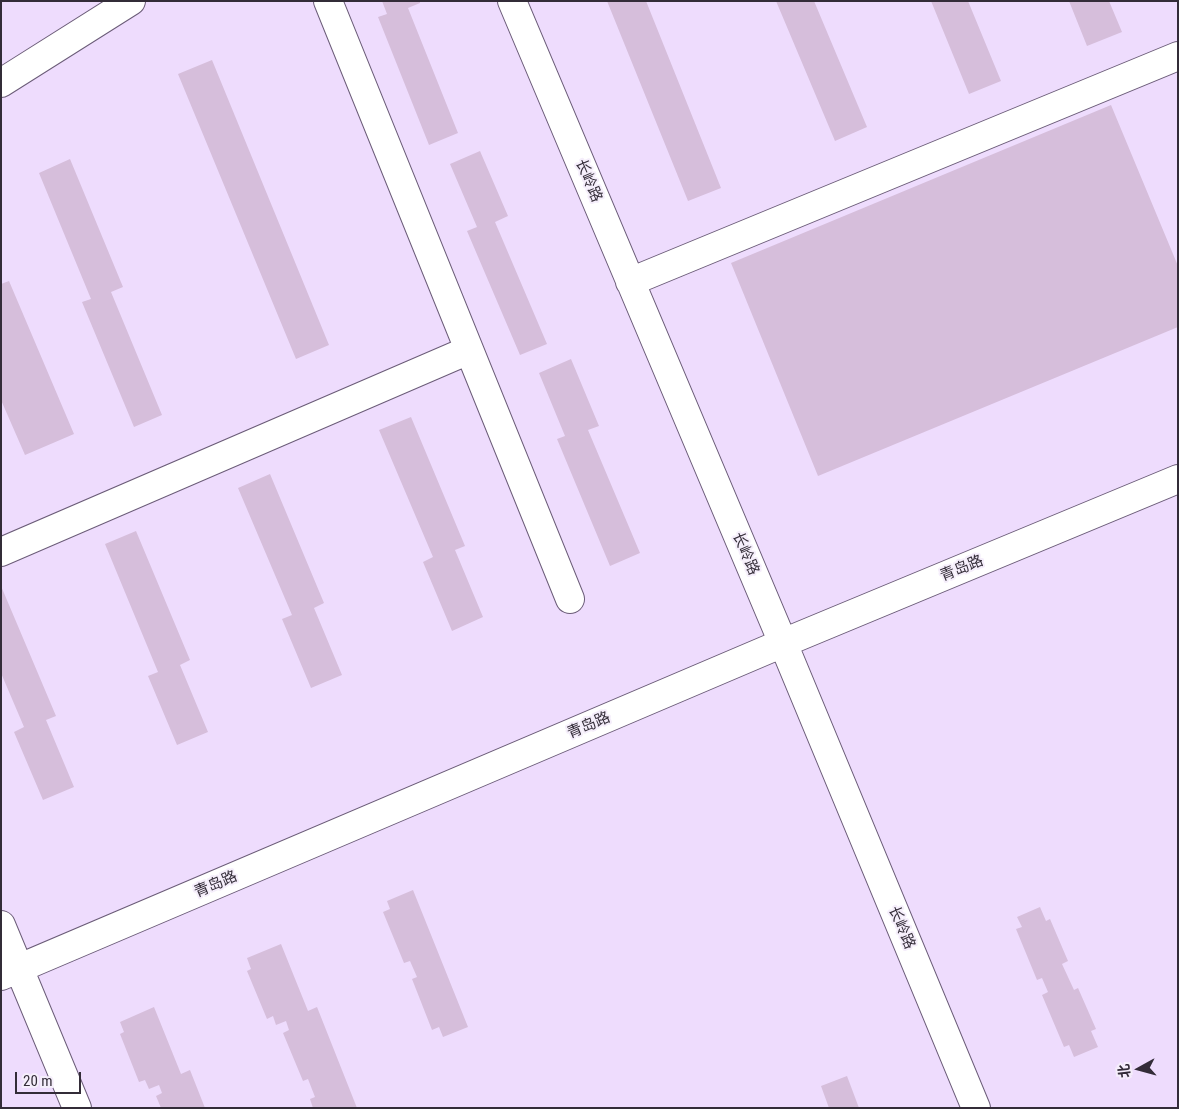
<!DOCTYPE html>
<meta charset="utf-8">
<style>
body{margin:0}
#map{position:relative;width:1179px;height:1109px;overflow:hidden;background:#eedcfd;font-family:"Roboto Condensed","Noto Sans SC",sans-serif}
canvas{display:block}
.frame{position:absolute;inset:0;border:2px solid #332c38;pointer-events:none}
.north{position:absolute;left:1114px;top:1044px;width:50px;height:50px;-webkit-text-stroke:4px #f5eefb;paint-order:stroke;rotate:263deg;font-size:14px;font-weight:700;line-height:20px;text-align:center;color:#332c38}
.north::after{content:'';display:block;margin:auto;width:18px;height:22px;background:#332c38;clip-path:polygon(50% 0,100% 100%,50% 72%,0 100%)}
.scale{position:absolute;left:15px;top:1072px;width:66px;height:22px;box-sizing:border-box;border:2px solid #332c38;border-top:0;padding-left:6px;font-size:15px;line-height:18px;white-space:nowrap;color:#332c38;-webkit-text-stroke:4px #f5eefb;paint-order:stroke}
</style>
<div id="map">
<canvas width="1179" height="1109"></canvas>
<div class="frame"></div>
<div class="north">北</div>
<div class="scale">20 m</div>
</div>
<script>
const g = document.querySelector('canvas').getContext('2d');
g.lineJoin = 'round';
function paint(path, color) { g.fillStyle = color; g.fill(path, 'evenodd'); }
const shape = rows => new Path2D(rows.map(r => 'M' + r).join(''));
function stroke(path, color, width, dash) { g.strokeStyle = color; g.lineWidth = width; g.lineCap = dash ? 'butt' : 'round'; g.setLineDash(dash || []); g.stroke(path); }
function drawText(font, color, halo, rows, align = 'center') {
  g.font = font + ' "Roboto Condensed","Noto Sans SC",sans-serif'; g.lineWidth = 4; g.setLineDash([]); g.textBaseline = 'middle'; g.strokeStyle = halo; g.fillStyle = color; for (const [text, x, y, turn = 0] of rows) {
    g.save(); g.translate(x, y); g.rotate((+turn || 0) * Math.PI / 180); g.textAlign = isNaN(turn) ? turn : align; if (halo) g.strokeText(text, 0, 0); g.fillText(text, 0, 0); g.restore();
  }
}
const building = shape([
 [382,1,420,1,420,3,408,8,458,133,429,145,378,17,387,14],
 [607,1,646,1,721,188,688,201],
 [776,1,814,1,867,127,835,141],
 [931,1,968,1,1001,81,969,94],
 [1069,1,1109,1,1122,32,1087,46],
 [212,60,329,345,296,359,178,74],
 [1111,105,1178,266,1178,327,818,476,731,263],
 [480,151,508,216,495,222,547,344,520,355,467,231,477,227,450,164],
 [70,159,123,287,111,292,162,415,134,427,82,302,91,299,39,173],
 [9,281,74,434,25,455,1,400,1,284],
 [571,359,599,426,588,430,640,553,610,566,557,439,565,436,539,373],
 [411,417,465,546,455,550,483,617,452,631,423,562,433,557,379,430],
 [270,474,324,603,314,608,342,675,311,688,282,619,292,615,238,488],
 [136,531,190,660,180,665,208,732,177,745,148,676,158,672,105,544],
 [1,586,56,716,46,720,74,787,43,800,14,732,24,727,1,673],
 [413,890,468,1027,443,1037,439,1027,432,1030,412,979,417,977,410,961,404,963,383,912,390,909,387,901],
 [1040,907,1046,921,1050,919,1068,961,1062,964,1074,990,1078,988,1096,1029,1091,1031,1098,1047,1074,1057,1069,1045,1064,1047,1042,995,1048,992,1042,978,1037,980,1016,929,1022,927,1017,917],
 [281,944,308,1011,317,1007,357,1108,313,1108,310,1099,315,1097,308,1079,303,1081,283,1033,289,1030,286,1021,276,1025,273,1016,267,1019,247,971,251,969,247,958],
 [154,1007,181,1074,190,1070,205,1108,161,1108,156,1096,162,1093,159,1085,149,1089,145,1080,139,1082,120,1034,124,1032,120,1022],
 [847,1076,859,1108,829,1108,821,1086]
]);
const minor = shape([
 [328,1,570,599],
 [512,1,783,643,976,1108],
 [1,83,131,1],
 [630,282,1178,56],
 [1,552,469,350],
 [1,925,77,1108],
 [1,976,783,643,1178,479]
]);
const streetNames = [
 ["长岭路",588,181,67],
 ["长岭路",745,554,67],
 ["青岛路",962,569,-22],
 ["青岛路",589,726,-23],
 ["青岛路",216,885,-23],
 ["长岭路",901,928,67]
];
paint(building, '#d6bedb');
stroke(minor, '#6b5c78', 30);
stroke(minor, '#fff', 28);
drawText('15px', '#332c38', '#f5eefb', streetNames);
</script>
